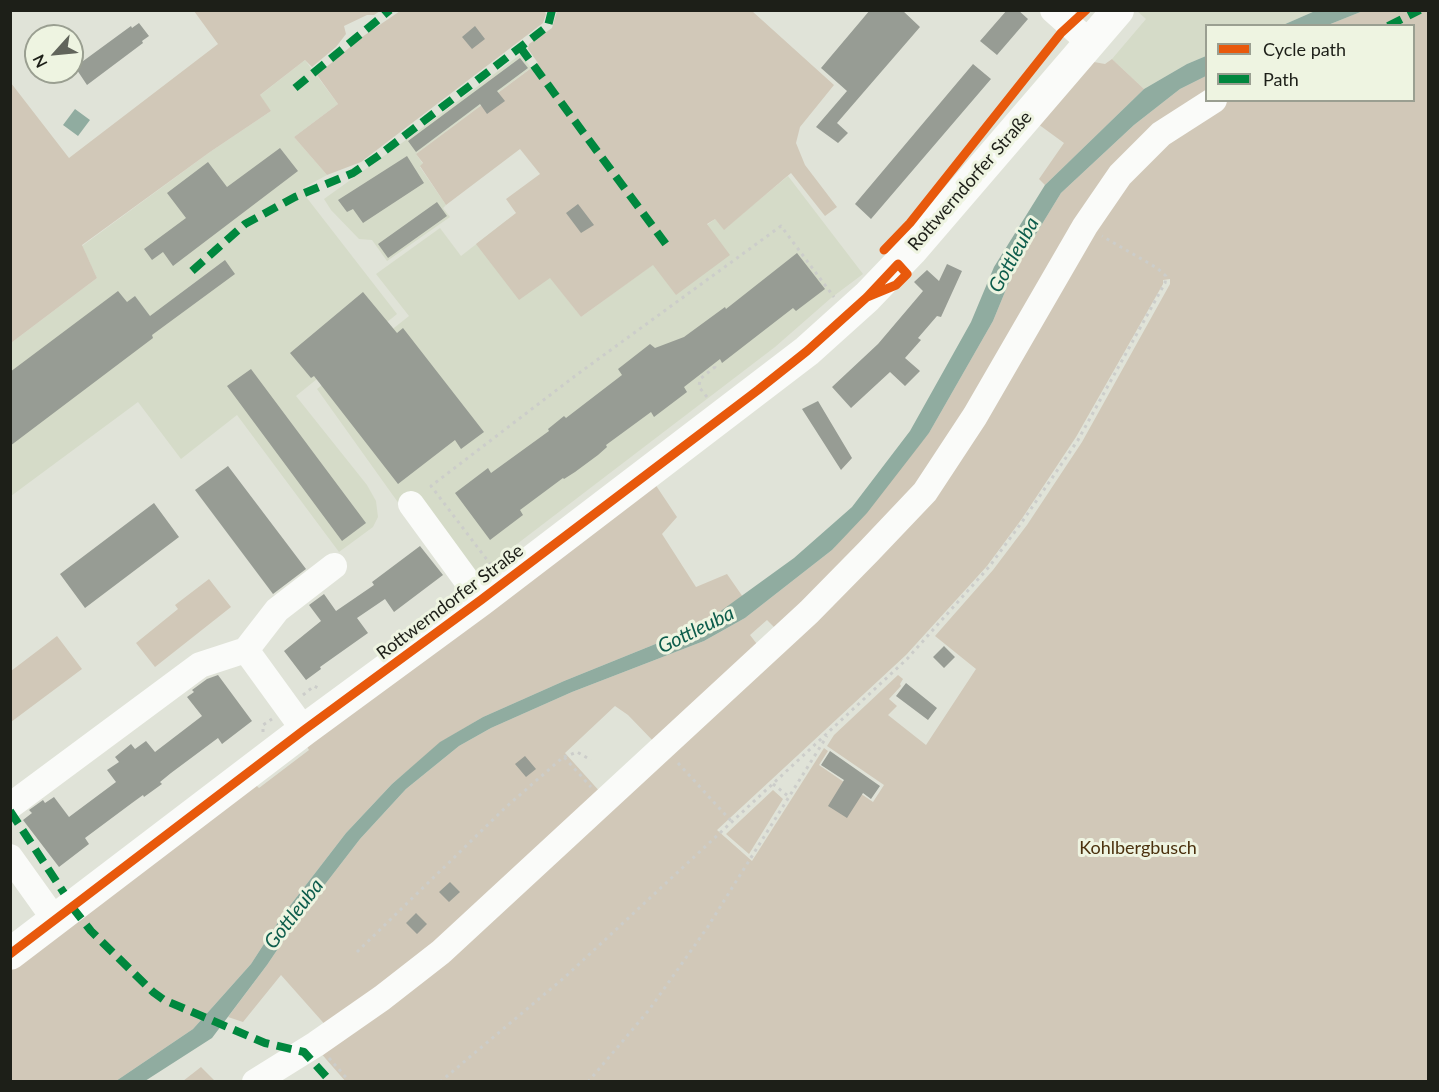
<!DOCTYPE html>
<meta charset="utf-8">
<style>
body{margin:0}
#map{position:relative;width:1439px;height:1092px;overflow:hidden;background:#e0e3d8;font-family:Lato,sans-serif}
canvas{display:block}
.frame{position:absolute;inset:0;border:12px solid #1d1f18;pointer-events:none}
.legend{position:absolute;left:1205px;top:24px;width:210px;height:78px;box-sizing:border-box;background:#eef4e1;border:2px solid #9a9f91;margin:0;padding:8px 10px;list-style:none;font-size:18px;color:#1d1f18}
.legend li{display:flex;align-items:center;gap:12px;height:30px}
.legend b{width:30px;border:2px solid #9a9f91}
.north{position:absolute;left:24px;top:24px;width:60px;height:60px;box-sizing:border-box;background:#eef4e1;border:2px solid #9a9f91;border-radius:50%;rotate:243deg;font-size:16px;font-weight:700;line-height:24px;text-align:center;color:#1d1f18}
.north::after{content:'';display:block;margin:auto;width:21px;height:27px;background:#61645b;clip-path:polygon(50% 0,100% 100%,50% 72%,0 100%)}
</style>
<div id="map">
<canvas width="1439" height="1092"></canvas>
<div class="frame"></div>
<ul class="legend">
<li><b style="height:8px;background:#e8590c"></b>Cycle path</li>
<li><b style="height:8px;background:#00873e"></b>Path</li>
</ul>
<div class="north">N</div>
</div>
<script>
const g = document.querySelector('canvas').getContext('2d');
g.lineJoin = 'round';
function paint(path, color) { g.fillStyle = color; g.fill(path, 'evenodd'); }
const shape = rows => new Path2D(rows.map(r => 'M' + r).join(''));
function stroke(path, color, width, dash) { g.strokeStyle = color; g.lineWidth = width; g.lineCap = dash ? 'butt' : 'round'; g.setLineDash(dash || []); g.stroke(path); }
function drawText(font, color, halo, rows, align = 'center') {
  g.font = font + ' Lato,sans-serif'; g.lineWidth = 6; g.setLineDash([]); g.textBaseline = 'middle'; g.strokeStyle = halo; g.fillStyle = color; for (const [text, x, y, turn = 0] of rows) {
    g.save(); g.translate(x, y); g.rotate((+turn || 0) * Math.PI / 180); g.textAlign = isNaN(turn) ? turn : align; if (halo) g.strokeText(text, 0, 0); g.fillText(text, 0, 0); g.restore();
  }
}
const built = shape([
 [1137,11,1315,11,1283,25,1206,26,1206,56,1187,64,1144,89,1112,59,1146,19],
 [521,54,531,68,416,154,423,164,420,167,446,205,443,208,450,217,387,261,372,240,359,239,331,210,324,199,406,140],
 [305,60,338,104,294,137,327,175,305,187,307,198,397,314,296,396,367,485,376,501,378,517,373,527,339,552,237,415,181,459,138,402,11,496,11,343,97,278,82,246,210,152,271,111,259,96],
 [788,176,863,274,831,298,775,347,462,586,397,501,317,389,409,316,376,274,440,228,461,256,507,220,581,317,715,219,724,229]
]);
const green = shape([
 [194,11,380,11,374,15,367,15,344,26,346,34,336,47,312,67,305,60,260,95,271,111,210,152,82,245,97,278,11,343,11,83,69,158,218,44],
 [400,11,545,11,546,14,543,23,361,162,327,175,294,137,338,104,317,75,362,37],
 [557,11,752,11,834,85,800,127,796,143,805,165,837,207,825,216,791,173,724,230,715,219,707,224,730,255,676,295,653,265,581,317,550,278,519,300,476,244,516,213,506,199,540,174,520,149,446,205,420,166,423,163,416,154,538,63,528,49,529,44,552,28],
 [1363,11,1428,11,1428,1081,346,1082,319,1051,930,491,1127,178,1222,101,1414,100,1414,26,1328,25],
 [1170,279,1170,284,1082,442,1027,525,993,570,935,636,976,669,926,745,888,715,897,706,889,699,901,686,900,684,903,679,898,675,834,735,827,746,884,785,873,802,819,765,828,751,824,748,752,861,717,830,906,655,987,566,1021,520,1076,437,1163,284,1163,280],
 [1112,59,1144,89,1045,185,1039,179,1064,143,1038,124,1094,62,1105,64],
 [1206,76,1206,100,1157,132,922,489,778,631,767,620,750,635,760,648,657,745,628,715,615,706,565,753,602,794,489,900,328,1028,281,975,243,1022,228,1017,267,965,296,922,360,839,406,789,459,746,491,728,572,692,704,641,745,618,832,550,929,433,993,321,1014,270,1061,193,1134,125,1180,89],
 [655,484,677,517,662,534,696,587,727,574,743,597,700,626,564,681,483,717,441,742,392,784,346,833,282,916,251,964,193,1029,116,1081,11,1082,11,968,254,783,259,788,309,750,306,745],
 [209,579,231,607,155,667,136,643,178,609,175,605],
 [57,636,82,669,11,722,11,671],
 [773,790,783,799,749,854,726,834],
 [201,1067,215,1081,183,1081]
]);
const water = shape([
 [1315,11,1315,10,1363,11,1328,25,1283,25],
 [1206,56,1206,76,1180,89,1134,125,1061,193,1014,270,993,321,929,433,867,513,832,550,745,618,704,641,572,692,491,728,459,746,406,789,360,839,296,922,267,965,212,1038,145,1081,116,1081,193,1029,251,964,282,916,346,833,392,784,440,742,483,717,564,681,700,626,794,558,852,507,910,431,971,322,994,267,1045,185,1144,89,1187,64],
 [75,109,90,120,78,136,63,125]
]);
const building = shape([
 [870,10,902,10,920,27,837,123,848,133,838,143,816,127,847,91,821,68],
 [1007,10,1018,10,1028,19,997,55,980,41],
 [139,23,149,36,142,41,143,43,87,85,75,67,131,26,132,28],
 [475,26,485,39,472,49,462,37],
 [520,58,528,68,497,91,505,101,487,114,480,104,416,152,408,141],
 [973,64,991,79,871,219,855,204],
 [280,148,298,171,173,266,163,252,152,260,144,249,186,218,167,193,208,162,227,187],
 [407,156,424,183,363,223,353,209,347,212,338,200],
 [437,202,447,216,388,258,378,244],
 [578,204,594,225,581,233,566,213],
 [797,253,825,289,796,311,793,308,722,363,720,359,684,387,687,392,654,417,651,412,606,445,607,447,598,455,575,472,564,479,563,478,520,510,523,515,490,540,455,493,488,468,491,473,549,431,548,429,564,416,566,418,622,375,618,369,650,344,655,348,684,337,725,307,726,309],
 [225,260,235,274,152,335,153,338,10,446,10,372,118,291,127,302,135,296,150,316],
 [947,264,962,271,941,317,937,316,918,338,921,340,905,358,920,371,905,386,890,372,851,408,832,387,878,344,923,291,914,282,927,270,939,281],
 [363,292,397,333,403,328,484,432,461,449,455,440,398,484,314,376,311,378,290,353],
 [251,369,366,523,342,541,227,386],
 [818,401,852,458,841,470,802,409],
 [228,466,306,569,273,594,195,490],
 [154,503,179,537,85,608,60,574],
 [420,546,443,575,394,612,385,599,357,618,368,633,320,667,321,669,306,680,284,651,321,621,309,605,324,594,336,611,374,585,372,582],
 [944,646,955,657,944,668,933,657],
 [218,675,252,721,222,744,218,738,171,773,160,782,162,784,144,797,143,795,132,803,85,838,89,844,59,867,23,820,32,813,29,810,43,800,45,803,54,797,69,817,116,782,107,770,119,762,115,757,131,744,135,749,146,741,155,752,202,716,187,697,194,692,192,690,207,679],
 [906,683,937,708,928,720,896,696],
 [830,751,880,786,871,799,863,793,847,818,828,806,844,780,821,765],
 [525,756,536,769,526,777,515,764],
 [450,882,460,892,449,902,439,892],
 [416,913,427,924,417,934,406,923]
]);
const path = shape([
 [707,397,699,387,700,379,715,367,713,364],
 [491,565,431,486,575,376,781,226,834,297],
 [303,695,314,686,320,689],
 [263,732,263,725,272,719],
 [564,757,577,752,591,760],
 [678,763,732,822],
 [773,784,788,796],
 [357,952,506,807,561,759,564,757,591,787],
 [329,1058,350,1082],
 [440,1082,565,977,907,659,989,567,1022,522,1078,440,1165,283,1166,276,1157,268,1102,236],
 [588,1082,649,1010,707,928,827,736]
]);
const minor = shape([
 [1053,10,1090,43],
 [411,504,481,600],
 [246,650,277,610,334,566],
 [10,806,200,665,246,650,304,730],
 [10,857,55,920],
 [255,1082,316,1044,382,998,441,952,809,612,868,552,925,492,975,416,1085,226,1120,175,1161,134,1214,100]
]);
const major = shape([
 [10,954,304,730,481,600,807,351,867,297,911,251,1118,10]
]);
const quiet = shape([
 [1388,26,1420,10],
 [520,47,668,247],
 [295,88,390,10],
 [192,271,245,224,295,197,353,173,378,156,548,26,552,10],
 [10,811,64,893],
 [72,907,91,931,153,992,164,1000,265,1043,304,1052,331,1082]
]);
const cycleway = shape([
 [884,250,910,223,1061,33,1086,10],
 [10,954,304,730,481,600,758,390,807,351,867,297,898,264,907,274,896,285,867,297]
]);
const streetNames = [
 ["Rottwerndorfer Straße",970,181,-49],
 ["Rottwerndorfer Straße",450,602,-37]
];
const parkNames = [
 ["Kohlbergbusch",1138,848]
];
const waterNames = [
 ["Gottleuba",1014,255,-61],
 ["Gottleuba",696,630,-26],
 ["Gottleuba",294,914,-52]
];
paint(built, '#d5dbc8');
paint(green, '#d1c8b8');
paint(water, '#90aca0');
paint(building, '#979c94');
stroke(path, '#cccdca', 3, [3, 4.5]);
stroke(minor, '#fafbf9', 26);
stroke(major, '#fafbf9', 32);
stroke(quiet, '#00873e', 8, [15, 8]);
stroke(cycleway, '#e8590c', 9);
drawText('18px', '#1d1f18', '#eef4e1', streetNames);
drawText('18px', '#4b310e', '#eef4e1', parkNames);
drawText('italic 20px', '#0d5d4c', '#eef4e1', waterNames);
</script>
